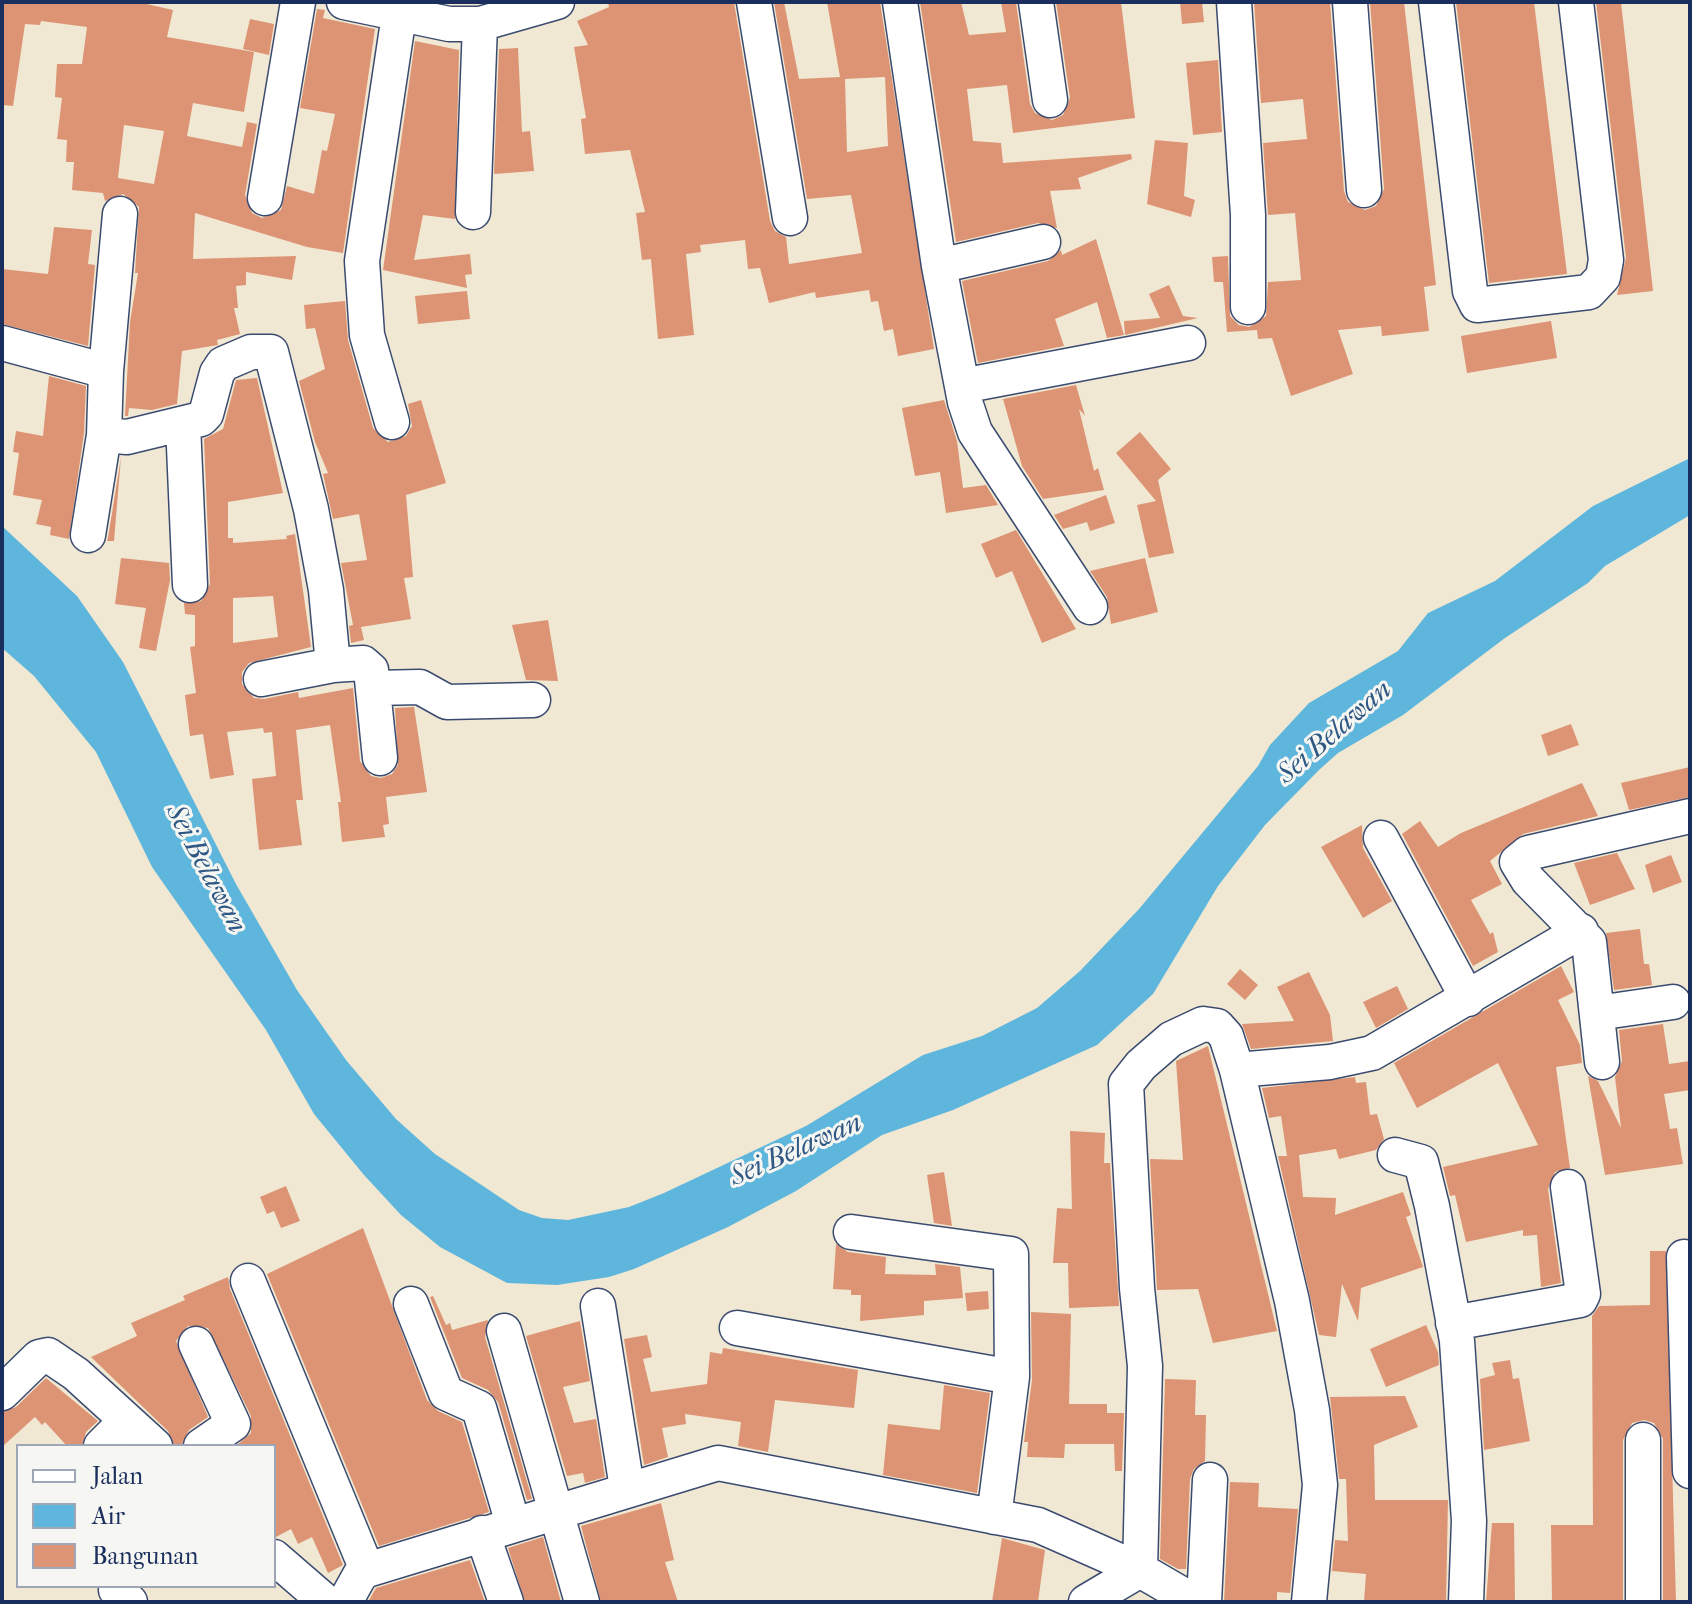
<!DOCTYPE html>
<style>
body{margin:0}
#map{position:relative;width:1692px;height:1604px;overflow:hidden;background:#f0e8d3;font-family:"IM FELL French Canon",serif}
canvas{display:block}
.frame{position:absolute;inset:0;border:4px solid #1b2f5e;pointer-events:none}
.legend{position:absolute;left:16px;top:1444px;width:260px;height:144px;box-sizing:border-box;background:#f6f6f2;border:2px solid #9ea6b7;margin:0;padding:10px 14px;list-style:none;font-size:24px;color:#1b2f5e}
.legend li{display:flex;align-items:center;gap:16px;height:40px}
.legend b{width:40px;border:2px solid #9ea6b7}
</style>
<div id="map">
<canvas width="1692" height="1604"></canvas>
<div class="frame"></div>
<ul class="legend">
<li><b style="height:10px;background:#fff"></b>Jalan</li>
<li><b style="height:22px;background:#5fb6dc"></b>Air</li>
<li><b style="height:22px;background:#dd9474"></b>Bangunan</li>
</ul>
</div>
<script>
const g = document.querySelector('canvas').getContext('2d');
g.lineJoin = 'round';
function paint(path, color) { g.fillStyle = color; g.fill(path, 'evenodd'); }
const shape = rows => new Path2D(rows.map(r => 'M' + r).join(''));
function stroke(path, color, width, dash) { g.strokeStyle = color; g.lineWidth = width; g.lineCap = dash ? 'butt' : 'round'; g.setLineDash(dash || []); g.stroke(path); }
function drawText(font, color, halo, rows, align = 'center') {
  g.font = font + ' "IM FELL French Canon",serif'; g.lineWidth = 6; g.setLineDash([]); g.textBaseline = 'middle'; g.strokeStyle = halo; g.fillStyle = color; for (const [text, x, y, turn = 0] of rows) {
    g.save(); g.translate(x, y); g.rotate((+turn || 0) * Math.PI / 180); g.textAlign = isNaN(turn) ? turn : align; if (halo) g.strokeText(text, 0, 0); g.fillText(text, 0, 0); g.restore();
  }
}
const water = shape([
 [1690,458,1690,515,1605,566,1588,583,1505,638,1403,715,1338,753,1319,770,1265,825,1218,886,1153,994,1097,1045,953,1110,882,1135,796,1191,728,1227,634,1269,609,1277,557,1285,507,1283,440,1247,401,1215,364,1175,314,1114,266,1030,152,867,96,752,34,676,2,648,2,526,77,596,123,662,236,884,297,990,346,1060,396,1119,435,1154,519,1210,542,1218,568,1220,629,1207,664,1193,806,1126,923,1055,982,1036,1037,1008,1080,971,1139,909,1258,766,1270,745,1309,703,1398,651,1428,613,1495,581,1593,506]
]);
const building = shape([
 [2,2,138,2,173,10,167,37,254,52,244,112,193,103,187,136,242,147,247,122,257,124,245,195,252,213,262,218,281,210,287,186,314,194,322,150,327,151,335,114,300,108,317,9,325,10,323,18,375,29,343,253,307,247,195,213,193,259,296,256,292,280,246,272,246,285,236,286,238,308,234,308,240,334,217,340,218,345,182,351,177,404,152,410,129,408,128,416,125,416,130,322,138,273,135,273,139,207,123,194,105,201,103,193,72,190,74,162,66,162,67,140,57,139,62,98,55,97,57,64,82,64,87,27,41,21,40,25,25,24,13,106,2,105],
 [124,125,164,131,154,184,118,178],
 [608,2,734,2,770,221,775,231,786,237,789,264,862,253,851,195,807,199,774,2,784,2,799,79,840,77,827,2,880,2,934,349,898,356,893,329,884,331,878,301,871,302,869,290,816,298,815,292,769,303,760,268,748,269,745,240,700,245,701,252,686,254,694,335,658,339,651,259,642,260,636,213,645,212,630,150,585,154,581,119,586,118,574,47,588,45,577,21,609,7],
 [885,77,888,146,847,152,845,79],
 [920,2,961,2,969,35,1006,32,1001,2,1016,2,1030,104,1035,113,1052,120,1063,115,1070,98,1056,2,1121,2,1135,118,1013,133,1007,85,967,89,973,141,1001,143,1003,163,1131,154,1132,159,1078,178,1081,189,1050,191,1057,228,1038,223,956,242],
 [1180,2,1202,2,1204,22,1182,24],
 [1254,2,1330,2,1344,191,1348,202,1365,210,1376,206,1384,189,1370,2,1404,2,1436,285,1424,287,1429,331,1382,336,1381,326,1338,330,1353,374,1291,396,1272,338,1258,339,1257,330,1227,332,1223,282,1214,282,1212,257,1228,256,1230,316,1239,325,1249,327,1266,316,1268,282,1301,280,1295,213,1268,215,1263,143,1307,139,1303,99,1261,103],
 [1456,2,1534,2,1567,274,1489,283],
 [1596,2,1621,2,1653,291,1617,295,1626,258],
 [250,19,274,24,269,55,243,49],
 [415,41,459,50,455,219,423,215,414,260,470,254,472,274,465,275,467,288,383,270],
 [518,48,522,132,530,131,534,171,494,174,499,49],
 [1218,60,1222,132,1193,135,1186,63],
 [1155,140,1188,143,1184,196,1195,200,1191,217,1147,204],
 [54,227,92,230,88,264,95,265,88,346,2,324,2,269,48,274],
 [1096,239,1124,335,1107,338,1097,302,1055,319,1064,346,978,363,962,281,1048,261,1061,250,1062,255],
 [1169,285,1183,316,1198,318,1125,335,1124,321,1160,318,1149,294],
 [467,291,470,319,418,324,415,296],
 [345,301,348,340,373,428,388,442,406,436,412,426,408,404,421,400,446,483,406,495,413,577,404,578,411,619,361,627,364,640,351,643,349,626,353,625,341,563,367,560,359,514,333,519,323,474,328,473,315,442,299,381,325,369,315,328,306,329,304,305],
 [1551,321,1557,358,1467,373,1461,336],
 [49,376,86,386,84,433,69,539,50,535,51,527,36,524,42,500,13,495,19,453,13,452,16,431,43,436],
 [257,378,283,493,228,502,228,538,233,538,233,543,287,539,286,536,295,534,311,647,249,663,242,672,242,684,254,698,264,699,298,692,299,698,353,688,360,761,371,776,381,778,392,774,398,765,395,708,414,707,427,792,386,797,389,824,383,825,385,837,342,842,338,802,341,802,330,725,296,730,303,800,296,800,302,845,259,850,252,779,276,776,272,732,264,733,263,728,227,732,234,775,210,779,203,734,190,736,185,695,196,693,190,647,195,646,195,615,185,614,184,603,201,601,210,584,204,439,223,429,236,380],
 [273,596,278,637,233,643,233,598],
 [1076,385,1085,416,1079,409,1094,471,1098,468,1104,490,1043,499,1022,466,1003,399],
 [944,400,957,441,963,488,986,485,998,505,946,513,940,472,915,476,902,408],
 [1140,432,1171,469,1158,480,1174,553,1149,558,1137,505,1156,501,1116,453],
 [121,457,114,541,107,541,108,538],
 [1106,495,1115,523,1090,531,1087,522,1063,529,1054,515],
 [1016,530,1076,629,1042,643,1012,571,996,578,981,544],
 [121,558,169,563,170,580,156,651,139,648,146,608,115,604],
 [1145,558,1158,612,1111,624,1107,597,1090,571],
 [548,620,558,681,526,680,512,625],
 [1571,724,1579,745,1548,756,1541,735],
 [1690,767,1690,797,1629,810,1621,783],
 [1582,783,1598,816,1523,834,1490,861,1502,884,1471,900,1490,934,1493,932,1498,952,1473,966,1402,834,1420,821,1438,847,1461,833],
 [1362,825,1363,848,1392,901,1363,918,1321,847],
 [1617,853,1635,889,1590,905,1574,863],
 [1671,855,1682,882,1653,893,1645,865],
 [1640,929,1644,964,1649,964,1652,985,1614,990,1606,933],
 [1561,966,1574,992,1558,1000,1580,1045,1582,1063,1556,1067,1570,1168,1555,1172,1548,1189,1561,1283,1541,1287,1537,1235,1523,1236,1523,1230,1466,1242,1455,1195,1450,1196,1443,1167,1538,1145,1498,1063,1417,1108,1394,1063],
 [1240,969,1258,985,1245,1000,1227,984],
 [1309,972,1330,1015,1333,1041,1251,1049,1242,1024,1294,1021,1277,987],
 [1397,986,1408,1009,1376,1028,1363,1002],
 [1663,1024,1669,1064,1690,1061,1690,1090,1664,1094,1670,1129,1677,1128,1683,1164,1605,1175,1588,1076,1598,1081,1621,1128,1615,1077,1622,1061,1619,1030],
 [1208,1046,1277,1331,1213,1343,1198,1289,1157,1290,1150,1159,1183,1160,1176,1061],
 [1355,1077,1356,1083,1366,1082,1370,1115,1377,1114,1384,1139,1376,1150,1339,1159,1336,1149,1299,1155,1303,1197,1336,1198,1335,1215,1403,1192,1411,1215,1406,1217,1423,1267,1361,1288,1358,1321,1342,1284,1336,1337,1319,1335,1278,1156,1287,1156,1281,1116,1269,1118,1262,1088],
 [1070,1131,1105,1133,1104,1163,1110,1163,1119,1306,1069,1308,1068,1263,1053,1263,1057,1208,1072,1209],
 [944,1172,952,1226,934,1223,927,1175],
 [286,1186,300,1221,281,1228,274,1211,267,1214,260,1197],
 [363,1228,427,1400,438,1411,462,1422,489,1512,379,1546,267,1274],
 [836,1244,848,1252,886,1257,885,1274,936,1275,935,1264,960,1267,963,1298,924,1301,924,1315,860,1321,861,1295,851,1295,851,1290,833,1289],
 [1650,1251,1666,1251,1676,1602,1663,1602,1663,1439,1654,1423,1644,1420,1632,1423,1623,1440,1623,1602,1552,1602,1551,1525,1593,1525,1592,1316,1599,1306,1650,1305],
 [228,1277,230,1289,343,1565,328,1573,312,1537,298,1544,291,1529,274,1538,274,1446,236,1446,251,1433,251,1416,208,1328,188,1326,176,1341,208,1417,189,1430,181,1446,174,1446,168,1431,91,1357,137,1336,131,1323,185,1300,183,1296],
 [988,1291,989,1309,967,1311,965,1293],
 [433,1296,446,1325,450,1323,452,1330,488,1320,485,1337,532,1499,527,1500,498,1402,488,1390,462,1378,430,1297],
 [1031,1312,1071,1314,1069,1404,1107,1404,1107,1413,1124,1413,1122,1471,1115,1471,1114,1444,1065,1444,1064,1458,1027,1457,1028,1442,1024,1442,1032,1380],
 [580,1321,590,1381,563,1387,574,1423,596,1419,605,1477,585,1483,583,1473,567,1476,526,1336],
 [1426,1325,1438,1352,1439,1365,1386,1387,1370,1349],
 [647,1335,652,1357,643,1359,651,1392,707,1384,710,1352,722,1354,723,1348,858,1370,854,1408,775,1400,768,1452,738,1446,741,1422,685,1414,686,1424,662,1428,668,1457,644,1465,624,1339],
 [1510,1360,1513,1379,1519,1378,1530,1441,1484,1450,1480,1379,1495,1375,1492,1363],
 [46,1378,98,1421,86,1432,82,1446,67,1446,45,1422,42,1425,35,1417,2,1447,2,1412,16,1407],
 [1165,1379,1196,1380,1195,1415,1206,1415,1205,1461,1194,1469,1190,1479,1186,1569,1178,1569,1160,1559],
 [944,1385,990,1393,977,1493,883,1475,888,1424,940,1430],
 [1405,1396,1418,1427,1374,1445,1375,1500,1448,1500,1446,1602,1364,1602,1366,1574,1332,1571,1335,1540,1348,1541,1346,1479,1339,1479,1330,1397],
 [1230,1482,1259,1483,1258,1507,1298,1509,1290,1593,1277,1592,1277,1602,1224,1602],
 [661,1503,674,1560,665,1562,678,1602,601,1602,581,1526],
 [1492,1523,1514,1523,1515,1602,1486,1602],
 [543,1537,561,1602,525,1602,508,1548],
 [1002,1538,1045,1550,1038,1602,992,1602],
 [470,1560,485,1602,368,1602,376,1588]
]);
const minor = shape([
 [344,2,449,24,480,24,557,2],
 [754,2,790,218],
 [900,2,939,266,965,402,975,432,1090,607],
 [1036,2,1050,100],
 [1234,2,1248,215,1248,307],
 [1350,2,1364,190],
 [1436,2,1470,291,1477,305,1589,292,1603,277,1606,260,1576,2],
 [265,198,298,2],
 [473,212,480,24],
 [939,266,1043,242],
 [2,343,106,371,104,435,88,535],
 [106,371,120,214],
 [962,386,1188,343],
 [392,422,367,335,362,261,399,15],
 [183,424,190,585],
 [104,435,127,437,201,419,206,414,217,373,223,364,251,352,271,352,311,509,326,590,333,665,363,663,371,670,380,758],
 [261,679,333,665],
 [374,688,420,687,447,702,533,700],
 [1381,838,1468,999],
 [1597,1013,1673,1002],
 [1602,1062,1589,942,1528,880,1517,862,1528,853,1690,816],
 [1237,1070,1330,1062,1372,1053,1581,931],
 [1395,1155,1421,1162,1432,1206,1457,1341,1469,1521,1466,1602],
 [851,1232,1011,1254,1012,1377],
 [1684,1257,1690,1471],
 [248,1281,367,1570],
 [411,1304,446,1393,479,1408,513,1524],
 [598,1306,627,1488],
 [1453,1323,1580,1300,1583,1294,1568,1187],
 [737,1328,1012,1377,994,1517],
 [504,1331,582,1602],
 [196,1344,233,1424,201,1446],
 [2,1393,39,1357,48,1355,76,1374,155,1446],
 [1643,1440,1643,1602],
 [101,1446,125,1422],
 [482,1533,506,1602],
 [274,1557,326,1602],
 [1140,1570,1145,1366,1137,1288,1126,1084,1141,1065,1171,1039,1203,1024,1217,1026,1226,1036,1237,1070,1292,1301,1312,1410,1320,1485,1309,1602],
 [116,1590,130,1602],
 [345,1602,360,1575,367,1570,718,1463,1038,1525,1140,1570,1195,1602],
 [1086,1602,1140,1570],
 [1204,1602,1210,1480]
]);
const waterNames = [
 ["Sei Belawan",1335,733,-41],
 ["Sei Belawan",205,869,62],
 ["Sei Belawan",796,1151,-24]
];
paint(water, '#5fb6dc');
paint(building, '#dd9474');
stroke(minor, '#3b4b70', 37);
stroke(minor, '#fff', 34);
drawText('italic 28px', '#2f5884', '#f6f6f2', waterNames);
</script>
